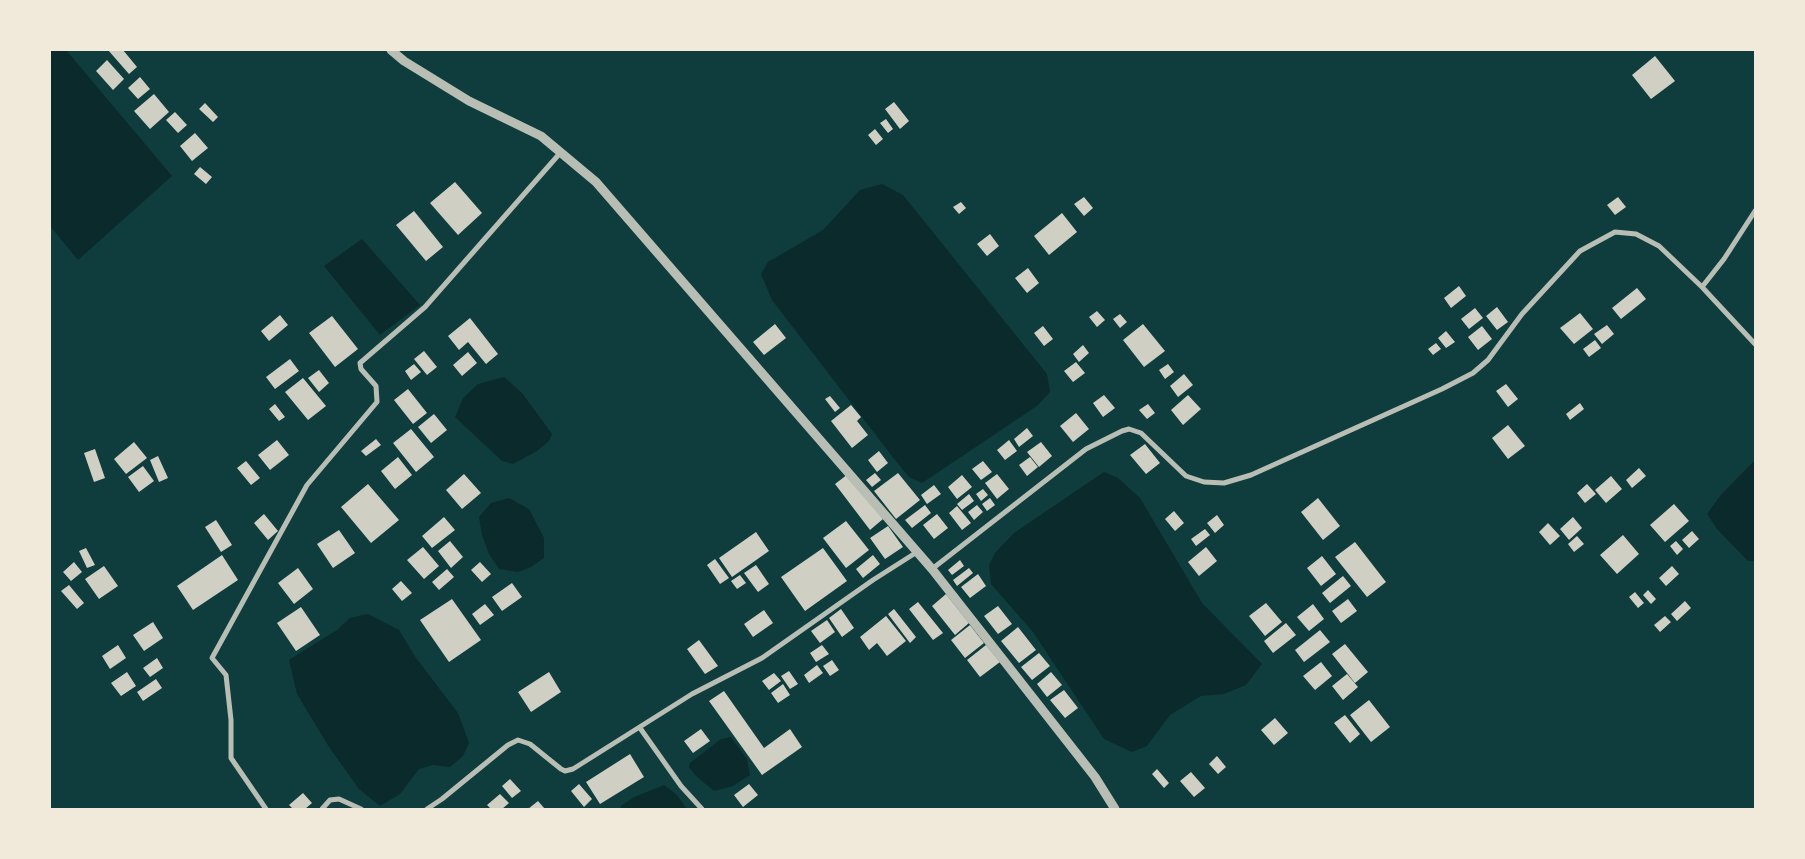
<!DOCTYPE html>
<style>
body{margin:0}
#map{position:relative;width:1805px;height:859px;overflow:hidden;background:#0f3d3e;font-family:"PT Sans",sans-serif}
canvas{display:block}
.frame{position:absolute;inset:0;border:51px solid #f1e9da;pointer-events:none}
</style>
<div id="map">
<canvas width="1805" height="859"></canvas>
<div class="frame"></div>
</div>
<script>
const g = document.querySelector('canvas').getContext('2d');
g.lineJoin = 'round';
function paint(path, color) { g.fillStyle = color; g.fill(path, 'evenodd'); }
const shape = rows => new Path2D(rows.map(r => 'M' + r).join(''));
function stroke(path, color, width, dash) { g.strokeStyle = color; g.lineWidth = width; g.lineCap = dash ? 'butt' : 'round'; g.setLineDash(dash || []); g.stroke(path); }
const water = shape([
 [50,50,66,50,172,176,78,260,50,226],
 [882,184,903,195,1047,374,1050,392,1037,406,922,483,909,477,895,460,772,300,761,274,768,262,823,230,860,190],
 [362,239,420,305,380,335,324,266],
 [504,377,522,393,552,434,549,441,537,451,513,464,502,461,455,417,463,398,478,384],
 [1755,460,1755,561,1748,561,1717,529,1707,514,1720,496],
 [1104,472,1118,478,1140,498,1202,603,1262,664,1246,685,1224,694,1201,696,1170,715,1147,746,1132,752,1104,739,1033,632,991,584,989,565,995,553,1014,533],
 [509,498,529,509,544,538,544,558,531,567,518,572,499,569,489,554,482,535,479,517,491,503],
 [368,614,399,630,416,658,458,713,469,743,463,756,450,767,433,765,419,769,400,794,380,806,359,789,329,747,297,694,289,660,337,630,350,618],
 [731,737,747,759,750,775,733,786,714,791,696,776,689,767,690,763,721,739],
 [664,785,677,795,687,809,621,809,621,806,634,797]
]);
const building = shape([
 [108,50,123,50,137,67,129,74],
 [1655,56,1675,81,1651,99,1632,75],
 [107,60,124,79,113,90,96,71],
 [140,77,150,89,138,99,128,88],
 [154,94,169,112,150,129,134,111],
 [894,102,909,121,900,129,885,109],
 [205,103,218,117,213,122,199,109],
 [175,112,187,125,178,133,166,120],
 [886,119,893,129,888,133,880,123],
 [875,129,883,139,876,145,868,135],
 [195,133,208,148,192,161,180,146],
 [200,167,212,177,206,184,194,174],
 [455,182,482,213,458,235,430,203],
 [1084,197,1093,208,1084,216,1074,204],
 [1618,197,1626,207,1615,215,1607,205],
 [961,202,966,208,959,214,953,207],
 [414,211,443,247,426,261,396,225],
 [1062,213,1077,232,1049,255,1034,236],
 [990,234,999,246,987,256,977,244],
 [1028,268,1039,283,1027,293,1015,278],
 [1459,286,1466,296,1451,308,1444,298],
 [1637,288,1646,299,1621,319,1612,308],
 [1497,307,1508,322,1497,330,1486,316],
 [1475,308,1483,318,1469,329,1461,319],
 [1097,311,1105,320,1097,327,1089,317],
 [1580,313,1593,329,1574,344,1560,328],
 [1120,314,1127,322,1120,328,1113,319],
 [280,315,288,325,269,341,261,331],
 [332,316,358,349,335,367,309,333],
 [470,318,498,354,486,364,468,342,459,350,448,336],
 [775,324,786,338,764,355,753,342],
 [1143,324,1165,351,1144,367,1123,340],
 [1607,325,1614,334,1602,344,1594,334],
 [1043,326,1053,339,1044,346,1034,333],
 [1482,326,1492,339,1478,350,1468,337],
 [1446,331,1455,342,1446,348,1438,338],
 [1595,340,1601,348,1589,357,1583,349],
 [1436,343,1441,349,1433,355,1428,349],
 [1083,345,1089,353,1079,362,1073,354],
 [424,351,437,367,427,375,414,359],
 [468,352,477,363,462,376,453,365],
 [290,359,299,371,275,389,266,377],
 [1076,362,1085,373,1073,382,1064,371],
 [414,364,421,372,411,380,405,371],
 [1168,364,1174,372,1165,379,1159,370],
 [319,370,329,383,319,392,308,378],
 [1184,374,1193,385,1178,397,1170,386],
 [303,378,326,406,308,420,285,392],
 [1506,384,1518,399,1508,407,1496,391],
 [408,389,427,413,413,424,394,400],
 [1104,395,1115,408,1103,417,1093,403],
 [1188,395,1201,409,1183,425,1171,410],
 [830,396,840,408,835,412,825,399],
 [1580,403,1584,409,1570,420,1566,414],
 [275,404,285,417,279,421,269,409],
 [1148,404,1155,413,1147,419,1139,410],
 [851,405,861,417,857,421,868,435,852,448,831,421],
 [1076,413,1089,429,1073,442,1060,426],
 [434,414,447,430,431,443,418,427],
 [1508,425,1525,446,1508,459,1492,438],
 [1027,428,1033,436,1019,447,1014,439],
 [411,429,434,457,416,472,393,443],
 [376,439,381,445,366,456,361,451],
 [277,440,289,455,270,470,258,455],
 [1009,440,1017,451,1005,460,997,450],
 [134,442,147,458,126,474,114,459],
 [1041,442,1052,456,1039,467,1027,452],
 [1145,444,1160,463,1146,474,1130,455],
 [95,449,105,478,94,482,84,453],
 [879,451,888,463,877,472,868,460],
 [158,456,168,478,159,482,150,460],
 [398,457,412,475,395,489,381,471],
 [1030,457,1038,467,1027,476,1019,465],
 [246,461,260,478,251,485,237,468],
 [983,461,992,472,981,480,972,469],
 [143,466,154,481,139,492,128,477],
 [1639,468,1646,476,1632,488,1626,480],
 [875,473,881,480,872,487,866,480],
 [898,473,920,500,896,519,874,491],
 [464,474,481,493,462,509,446,490],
 [848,474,883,519,870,530,835,484],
 [997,474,1009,489,997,499,985,483],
 [962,475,972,487,957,499,948,487],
 [1611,476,1622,489,1606,503,1595,490],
 [368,484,399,520,371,543,341,507],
 [1587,484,1596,494,1585,503,1577,493],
 [934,485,941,494,927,504,921,495],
 [983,489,988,495,981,501,976,494],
 [969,494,974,501,962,510,957,504],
 [990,498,995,505,987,511,982,504],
 [1318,498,1340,526,1323,540,1301,512],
 [1674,504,1689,521,1665,542,1650,525],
 [925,505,931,513,912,528,905,520],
 [977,505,983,512,974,520,968,512],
 [957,506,971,523,962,530,949,513],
 [1174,511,1184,523,1175,531,1165,519],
 [264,514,278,531,268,540,254,523],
 [937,514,948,528,934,539,923,525],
 [1217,515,1224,525,1215,533,1207,523],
 [444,517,455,530,432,548,422,536],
 [1573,517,1582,528,1569,540,1560,529],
 [216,520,232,545,221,552,205,527],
 [846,521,869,550,846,568,823,538],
 [1548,523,1560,536,1550,545,1539,532],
 [888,526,903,547,885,559,870,538],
 [1205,529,1210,535,1196,546,1191,539],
 [339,530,355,553,333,568,317,544],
 [1692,531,1699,539,1689,548,1682,540],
 [756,532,769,551,732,577,719,558],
 [1623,535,1639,554,1617,574,1600,555],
 [1577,536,1584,544,1574,552,1568,544],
 [450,541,463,557,451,568,438,551],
 [1676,541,1683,549,1677,555,1670,546],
 [1355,542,1386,582,1367,597,1335,557],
 [423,547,439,566,424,579,407,560],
 [1206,547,1217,561,1199,576,1188,562],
 [86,548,95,565,87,568,79,551],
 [823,548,847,581,805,611,781,577],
 [222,555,238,580,193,610,177,586],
 [873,555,880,564,863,578,856,569],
 [1322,556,1336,574,1321,586,1307,568],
 [715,559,729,578,720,584,707,565],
 [960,560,964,566,952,575,948,570],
 [74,562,82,572,71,581,63,572],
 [480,562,491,574,482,582,471,570],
 [756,565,769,584,758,592,744,573],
 [104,566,118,586,99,599,85,579],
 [1672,566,1679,574,1666,586,1659,578],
 [298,568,313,589,294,604,278,583],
 [969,568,973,573,957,586,953,580],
 [447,569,454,577,439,590,432,582],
 [978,574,986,586,970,598,961,587],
 [740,575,746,583,737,589,731,581],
 [1343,576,1351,586,1330,603,1322,593],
 [401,581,412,593,402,601,392,589],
 [512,583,522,597,502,611,492,597],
 [69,585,84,603,77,609,61,591],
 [1648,590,1656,599,1651,604,1643,595],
 [1635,592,1644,603,1638,608,1629,597],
 [946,594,969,623,955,635,932,606],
 [452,599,481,640,449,662,420,620],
 [1348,599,1357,611,1341,623,1332,611],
 [1685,601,1691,608,1677,621,1671,614],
 [918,602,943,633,933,640,909,609],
 [1266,603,1282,622,1265,636,1249,616],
 [485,604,494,615,480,625,472,614],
 [1313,604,1324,619,1309,631,1297,617],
 [998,606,1012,624,998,634,984,616],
 [301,607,320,635,296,651,277,623],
 [841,609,854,628,842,637,829,618],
 [894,609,916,637,910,643,888,614],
 [764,610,773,623,753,637,744,624],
 [886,616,906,641,887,656,877,643,869,650,860,637],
 [1665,616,1671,622,1660,632,1654,625],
 [827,620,835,632,820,643,811,631],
 [153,622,163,638,144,651,133,635],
 [1286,623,1296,635,1273,653,1264,641],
 [970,625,984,643,965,658,951,640],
 [1018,627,1036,650,1019,663,1001,641],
 [1320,630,1330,642,1304,662,1295,650],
 [699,640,718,666,705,674,687,649],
 [1345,644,1368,672,1355,683,1332,654],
 [118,645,126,658,110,669,102,656],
 [822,645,829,654,816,662,810,653],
 [986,645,1000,662,980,677,967,660],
 [1039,653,1050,666,1032,680,1021,667],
 [157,658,163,668,150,677,143,668],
 [832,660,839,670,830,676,823,666],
 [1321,662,1332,676,1315,690,1303,676],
 [817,665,823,673,809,683,804,675],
 [789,671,798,684,790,689,781,676],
 [127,672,136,686,121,696,111,683],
 [549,672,561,692,531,712,518,692],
 [1051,672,1062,685,1047,697,1037,684],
 [774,673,781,681,769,690,762,681],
 [1347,674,1358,687,1343,700,1332,686],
 [156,679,162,688,143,701,137,692],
 [783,684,790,695,778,703,771,693],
 [1064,690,1078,708,1065,718,1050,700],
 [724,691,764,748,790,729,802,747,762,775,709,701],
 [1369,700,1390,727,1371,742,1350,715],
 [1345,715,1360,734,1350,743,1334,723],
 [1275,718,1288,733,1274,745,1261,730],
 [701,729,710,741,693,753,684,741],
 [630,754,644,777,600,804,586,782],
 [1217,756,1226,767,1218,774,1209,764],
 [1157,769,1169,783,1164,788,1152,774],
 [1191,772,1205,788,1194,797,1180,781],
 [510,779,521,791,512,798,502,786],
 [579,784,592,799,584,807,571,791],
 [749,784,758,795,743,807,734,795],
 [303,793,312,803,305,809,293,809,289,805],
 [500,794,509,803,502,809,491,809,487,805],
 [538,801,545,809,528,809]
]);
const minor = shape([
 [1702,287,1724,259,1755,211],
 [932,569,1086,449,1122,431,1129,429,1141,433,1186,476,1204,482,1224,483,1251,475,1442,389,1473,373,1488,360,1522,314,1580,251,1615,232,1636,234,1659,246,1702,287,1755,344],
 [640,728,681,786,702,809],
 [266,809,231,758,231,720,226,675,212,658,307,485,377,402,376,386,361,369,360,363,425,307,561,152],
 [322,809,330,800,339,799,361,809],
 [427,809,442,799,508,745,518,740,530,744,561,769,565,771,573,769,692,694,762,658,873,580,917,552]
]);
const tertiary = shape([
 [391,50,404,61,469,101,541,136,596,182,932,569,1095,777,1115,809]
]);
paint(water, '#0a2a2b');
paint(building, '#cfcfc3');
stroke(minor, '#b8beb3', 5);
stroke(tertiary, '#b8beb3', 9);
</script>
